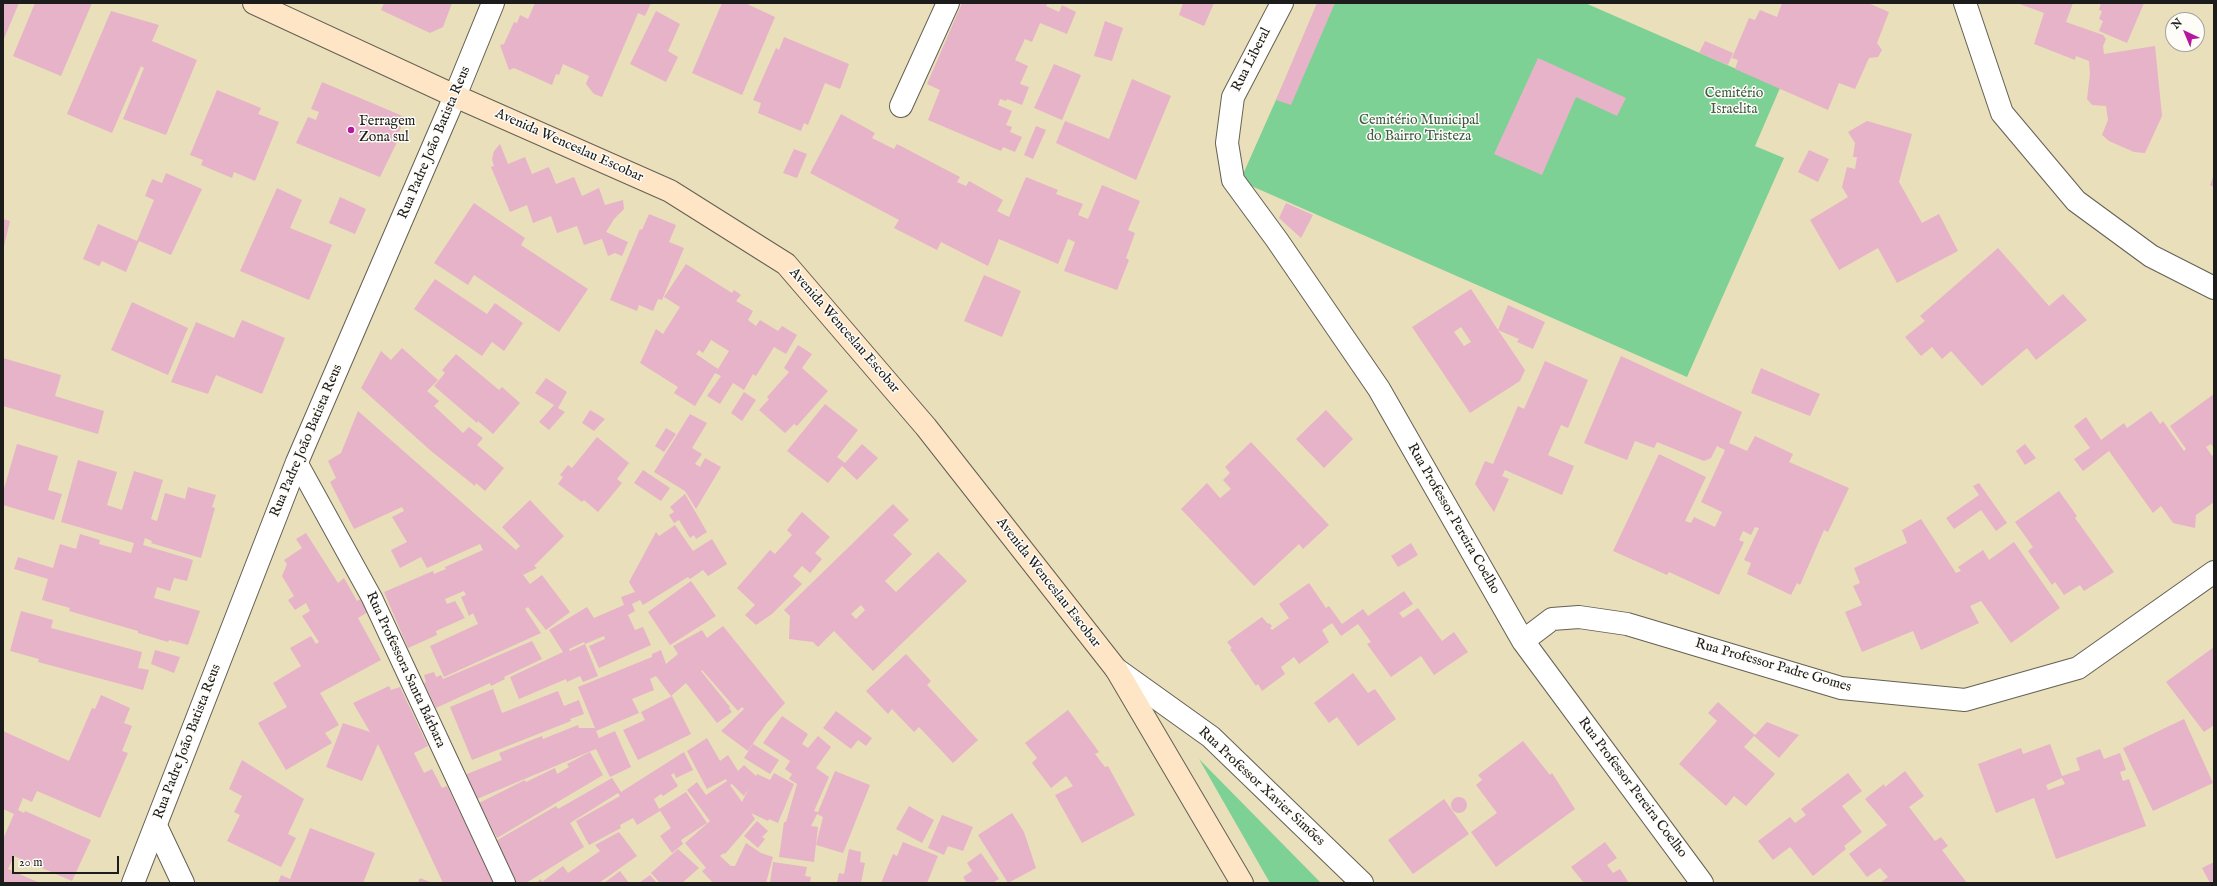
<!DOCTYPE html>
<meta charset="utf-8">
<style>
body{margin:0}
#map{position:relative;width:2217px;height:886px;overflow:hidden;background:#e9dfbb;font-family:"IM FELL English",serif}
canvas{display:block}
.frame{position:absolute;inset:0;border:4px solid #1c1c1c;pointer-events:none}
.north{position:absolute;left:2165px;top:12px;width:40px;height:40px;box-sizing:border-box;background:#fdfcf7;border:1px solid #a3a29f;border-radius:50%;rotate:316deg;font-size:11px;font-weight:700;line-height:16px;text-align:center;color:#1c1c1c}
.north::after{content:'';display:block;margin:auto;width:14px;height:18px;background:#b5179e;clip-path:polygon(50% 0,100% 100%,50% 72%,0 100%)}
.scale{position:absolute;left:12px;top:856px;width:107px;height:18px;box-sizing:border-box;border:2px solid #1c1c1c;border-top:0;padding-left:5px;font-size:12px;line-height:14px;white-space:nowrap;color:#1c1c1c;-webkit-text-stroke:3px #fdfcf7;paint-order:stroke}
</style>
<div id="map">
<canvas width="2217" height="886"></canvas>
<div class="frame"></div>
<div class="north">N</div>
<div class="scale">20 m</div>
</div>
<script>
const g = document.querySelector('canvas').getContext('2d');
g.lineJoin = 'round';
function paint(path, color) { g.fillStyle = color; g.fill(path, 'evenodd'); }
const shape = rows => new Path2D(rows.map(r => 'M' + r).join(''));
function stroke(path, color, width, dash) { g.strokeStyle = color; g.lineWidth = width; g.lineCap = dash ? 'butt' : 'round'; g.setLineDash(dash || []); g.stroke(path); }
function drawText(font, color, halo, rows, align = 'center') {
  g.font = font + ' "IM FELL English",serif'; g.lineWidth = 3; g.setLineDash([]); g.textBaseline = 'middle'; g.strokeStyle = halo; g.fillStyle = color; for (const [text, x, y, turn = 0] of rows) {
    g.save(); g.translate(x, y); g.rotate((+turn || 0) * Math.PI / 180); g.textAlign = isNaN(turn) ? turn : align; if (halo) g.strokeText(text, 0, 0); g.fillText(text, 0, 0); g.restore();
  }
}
const green = shape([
 [1319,3,1585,3,1780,88,1755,146,1784,158,1687,377,1240,181],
 [1199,759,1321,883,1270,883]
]);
const building = shape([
 [3,3,19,3,3,41],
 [35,3,92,3,61,76,13,56],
 [384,3,452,3,443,27,430,33,381,10],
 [535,3,651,3,645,16,638,13,602,97,594,94,586,84,589,76,563,64,559,75,556,74,552,85,514,68,509,70,500,45,504,44,514,22,517,23,520,15,528,19],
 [722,3,745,3,775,17,742,95,692,73],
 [962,3,1045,3,1047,4,1046,6,1059,12,1062,5,1076,12,1067,34,1040,23,1032,42,1025,39,1015,60,1028,66,1020,84,1029,87,1022,105,1007,99,1006,101,1000,99,998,105,1012,111,1006,125,1012,127,1010,132,1022,137,1015,152,1003,147,1001,151,928,120,940,90,927,84],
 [1183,3,1214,3,1204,26,1179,15],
 [1317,3,1335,3,1291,105,1276,100],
 [1782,3,1868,3,1889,12,1877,43,1882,50,1878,57,1869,58,1855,89,1839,83,1828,110,1735,69,1738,60,1732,58,1749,18,1755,20,1760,10,1777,17],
 [2017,3,2073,3,2066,22,2103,35,2106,39,2103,46,2104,54,2155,46,2162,116,2145,153,2134,152,2109,141,2102,135,2108,120,2106,106,2092,105,2087,99,2090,74,2089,61,2076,56,2075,60,2034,44,2044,13],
 [2101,3,2144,3,2127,43,2099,31,2103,21,2099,19,2102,11,2099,10],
 [111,11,159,25,152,41,197,60,166,135,123,119,144,68,141,66,112,133,67,114],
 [656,11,680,24,668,51,678,57,666,82,630,64],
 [1105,21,1123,28,1112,61,1094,56],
 [784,37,849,64,840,89,825,83,808,125,804,123,801,131,758,113,761,103,753,100,776,48,779,50],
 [1705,41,1733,53,1728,65,1699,53],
 [1538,58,1626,98,1617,116,1576,97,1542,175,1494,154],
 [1054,64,1081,75,1062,120,1034,108],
 [1132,79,1171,96,1136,180,1056,143,1065,121,1109,139],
 [322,82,405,117,396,140,398,140,380,177,296,143,308,117,316,120,319,112,311,109],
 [217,90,261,108,258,114,279,122,255,181,234,172,232,178,201,165,203,160,190,155],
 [841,114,875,133,872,138,894,149,897,144,960,177,957,182,966,186,969,181,1003,200,997,211,1009,217,1026,177,1058,190,1056,194,1083,204,1078,215,1088,219,1102,185,1140,201,1128,230,1135,233,1126,258,1129,260,1117,290,1064,271,1075,242,1068,239,1058,264,999,239,988,266,941,242,937,250,894,228,899,220,810,173],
 [1867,121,1912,134,1899,182,1922,223,1939,214,1958,251,1897,283,1878,248,1839,270,1810,220,1848,197,1842,187,1847,167,1855,169,1857,157,1853,157,1855,143,1848,132],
 [1036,126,1046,130,1033,159,1024,155],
 [500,144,508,164,525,157,532,174,549,167,556,184,574,177,582,196,599,188,605,205,623,200,624,209,614,219,606,232,628,242,622,256,615,253,608,256,602,239,584,245,577,226,557,233,551,216,533,223,527,205,510,212,491,167,494,166,492,159,494,151],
 [794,149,807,154,797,178,783,173],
 [1809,150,1829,159,1818,182,1798,172],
 [166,173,202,189,171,255,139,241,126,272,102,261,99,266,83,259,98,224,137,241,154,200,145,196,152,179,162,183],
 [2214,175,2214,187,2210,185],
 [277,188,302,200,290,228,332,245,309,300,240,271],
 [340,197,366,209,355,234,329,223],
 [474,203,525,238,521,245,588,289,559,332,474,275,468,285,434,263],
 [1286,203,1313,215,1301,238,1279,218],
 [649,214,676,225,669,242,684,248,662,300,658,299,653,311,639,305,637,311,610,300,640,229,642,230],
 [3,219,10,221,4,246,3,246],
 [1998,248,2049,306,2063,294,2087,320,2036,360,2027,348,1982,386,1951,351,1942,359,1932,347,1921,356,1905,337,1925,321,1920,316],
 [686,264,732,293,734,290,741,295,736,301,753,311,748,320,756,326,760,320,778,331,782,326,797,335,786,354,774,347,756,376,753,374,744,390,733,383,720,404,707,396,721,376,715,373,695,406,674,393,678,387,640,363,656,329,663,334,680,307,664,297],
 [711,340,729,351,718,369,696,354,699,350,703,353],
 [984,275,1021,291,1002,337,964,321],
 [435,279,487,314,495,303,523,323,504,351,492,342,482,356,414,309],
 [1471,289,1498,330,1508,305,1545,322,1533,349,1517,342,1519,339,1498,330,1525,370,1520,381,1470,413,1412,327],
 [1461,327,1471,342,1464,346,1454,332],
 [132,302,188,328,168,375,111,350],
 [242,320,285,338,262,394,216,375,208,394,171,382,196,322,234,338],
 [798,345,812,354,802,368,828,391,797,426,794,424,785,433,759,410,769,399,767,397,789,372,784,368],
 [402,348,438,380,427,391,439,401,434,406,463,433,469,427,483,438,477,445,504,468,485,491,476,483,475,486,431,451,361,388,381,351,391,360],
 [456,354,499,390,502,387,520,403,493,434,478,421,477,423,434,386,445,373,442,370],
 [1621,356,1742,412,1729,443,1747,451,1755,436,1793,454,1789,462,1849,488,1828,532,1824,530,1800,585,1797,583,1791,595,1747,574,1751,563,1744,560,1759,528,1755,527,1751,535,1743,531,1739,540,1744,542,1719,595,1669,572,1667,575,1613,551,1659,454,1706,477,1685,521,1691,523,1694,517,1715,527,1722,512,1701,502,1725,450,1717,446,1711,458,1704,461,1657,442,1654,448,1635,441,1627,460,1584,443],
 [3,358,61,375,55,396,104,411,98,434,3,406],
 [1545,361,1588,380,1568,428,1561,425,1548,455,1574,466,1562,495,1505,470,1502,476,1509,479,1494,512,1475,484,1485,461,1493,464,1518,406,1524,409],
 [1761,368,1820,394,1810,416,1751,393],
 [546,378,567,392,558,408,565,412,549,430,539,422,554,405,535,393],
 [744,392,756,400,742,421,731,413],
 [2214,394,2214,448,2211,444,2206,447,2212,456,2214,454,2214,502,2196,515,2195,528,2173,523,2161,506,2153,513,2109,451,2083,471,2074,459,2090,448,2074,426,2086,417,2101,440,2124,423,2127,428,2151,411,2160,424,2163,421,2184,451,2186,449,2170,426],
 [825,404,858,430,837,457,845,463,862,444,878,458,857,480,842,466,828,483,787,451],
 [590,410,605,419,594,431,582,423],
 [1326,410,1353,439,1324,468,1296,439],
 [358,411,516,550,520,546,502,527,530,500,564,536,534,566,537,568,523,575,530,584,542,575,570,612,546,630,528,607,525,609,541,633,444,677,430,646,478,624,473,613,469,616,461,597,466,595,464,591,445,599,447,604,455,601,465,618,436,631,437,635,408,648,384,592,433,571,434,574,446,569,445,567,483,550,480,544,427,568,421,557,400,568,391,550,407,542,392,517,404,511,402,507,354,529,330,482,336,478,328,461,341,453],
 [690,414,707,423,692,448,702,454,695,464,700,467,705,458,721,467,696,509,685,491,654,472],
 [666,428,676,434,664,452,655,446],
 [597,437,629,463,617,479,622,483,598,512,584,500,582,502,558,484,563,477,560,475,568,465,572,468],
 [1251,442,1329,525,1303,549,1299,544,1254,586,1181,509,1207,483,1220,498,1231,489,1223,480,1230,473,1225,467],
 [17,444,58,456,48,490,62,494,54,520,3,505,3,492],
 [2025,444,2036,458,2025,465,2016,451],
 [78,460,117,472,107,505,122,510,134,471,163,480,151,519,157,521,165,493,185,499,188,487,216,495,212,507,215,508,201,558,151,543,152,541,145,538,143,545,193,560,187,581,174,578,170,591,157,587,154,598,200,611,188,645,169,640,168,642,138,633,138,631,69,611,70,608,42,600,48,579,14,569,18,557,53,568,60,544,76,549,80,534,100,540,99,544,131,553,134,543,61,522],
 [643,470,670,488,661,501,634,483],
 [1979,483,2007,523,1996,531,1981,510,1954,529,1946,518,1979,495,1973,486],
 [2059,491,2077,516,2075,518,2114,572,2084,591,2080,585,2064,595,2055,582,2052,585,2028,551,2033,547,2015,522],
 [685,494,707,532,696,539,694,535,690,538,679,520,674,523,669,515,674,512,670,507],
 [893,504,909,520,893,535,912,554,885,581,896,592,938,552,967,581,873,671,834,631,818,647,813,642,789,639,790,616,784,610],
 [861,605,865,610,856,619,851,614],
 [802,512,830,537,815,553,822,559,810,573,802,566,793,576,802,584,772,614,756,625,745,615,755,605,737,588,770,550,775,554,792,535,787,530],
 [1921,519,1956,573,1961,571,1958,567,1983,550,1989,560,2014,542,2060,608,2011,643,1981,601,1970,606,1979,623,1921,650,1913,631,1862,652,1845,612,1862,605,1853,586,1860,583,1854,568,1907,543,1902,530],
 [675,525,693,551,712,539,727,564,708,576,703,570,690,579,688,577,643,605,640,600,632,604,635,611,628,615,635,630,643,627,651,645,599,668,589,646,605,639,604,636,585,644,598,676,583,682,580,676,567,682,566,679,519,699,510,677,563,652,549,630,587,607,594,618,624,605,621,597,635,592,629,582,656,532,659,536],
 [584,642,585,644,570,651,569,649],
 [306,533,338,583,344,578,357,601,361,599,368,612,358,618,381,660,320,693,339,725,325,733,332,743,286,770,258,723,287,707,273,683,301,666,290,648,311,636,316,644,319,642,302,616,310,611,306,603,295,610,288,600,294,596,282,576,287,564,284,560,302,548,296,539],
 [1411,543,1418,555,1398,567,1391,556],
 [691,581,716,616,670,645,648,612],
 [1309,583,1326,608,1329,606,1342,624,1363,609,1368,616,1404,591,1413,604,1399,613,1403,618,1418,608,1442,641,1454,632,1468,652,1434,675,1421,656,1391,677,1367,644,1371,642,1358,624,1341,636,1332,623,1322,630,1329,642,1299,664,1294,657,1281,667,1285,674,1262,691,1258,684,1256,686,1230,649,1232,648,1227,642,1262,617,1268,624,1269,623,1272,626,1270,628,1272,630,1289,618,1279,604],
 [21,611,53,620,51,628,142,652,138,668,149,670,143,690,38,662,39,659,10,651],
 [723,626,785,703,766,724,748,751,721,731,744,709,742,707,738,711,702,670,701,671,730,707,729,708,732,712,717,723,686,683,671,696,656,676,650,679,654,690,632,699,639,713,596,731,599,738,615,731,631,767,610,777,596,749,472,801,462,776,502,760,499,753,542,736,543,739,578,725,579,728,595,728,578,687,652,657,652,654,661,650,666,664,678,654,673,646,702,630,707,638],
 [532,641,542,659,504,677,505,679,491,686,490,683,436,708,424,683,426,682,424,675,434,672,436,677,441,675,443,679],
 [2214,647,2214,725,2204,732,2166,682],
 [155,650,180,657,174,673,151,664],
 [906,654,931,681,927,685,978,740,953,763,919,727,914,732,892,709,888,714,866,691],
 [1353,673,1368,693,1375,689,1396,719,1358,746,1337,717,1329,723,1314,703],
 [389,686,391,690,400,687,428,746,414,753,424,773,432,769,442,788,447,786,494,883,443,883,378,744,362,781,326,767,343,723,370,732,353,703],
 [493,689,502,713,558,691,564,706,579,700,584,714,570,719,571,721,472,760,450,707],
 [101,695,130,708,124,723,132,726,122,751,128,753,100,818,37,791,32,802,23,798,18,810,24,813,25,811,91,840,72,881,14,856,8,869,40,883,3,883,3,839,14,814,3,809,3,731,69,761,92,708,95,709],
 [672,696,691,734,638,760,623,730,645,720,641,712],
 [1718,702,1755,735,1767,722,1799,735,1779,758,1754,736,1744,747,1775,774,1746,806,1734,796,1726,806,1679,764,1717,721,1708,713],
 [1068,710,1099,752,1095,754,1105,767,1108,766,1135,815,1082,843,1055,795,1073,786,1066,776,1051,788,1032,763,1037,758,1025,743],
 [836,711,872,738,866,746,858,740,851,749,823,728],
 [782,716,808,734,802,744,808,748,818,736,831,747,816,768,829,777,814,811,818,812,835,771,870,785,843,853,816,845,823,817,817,814,811,826,818,827,814,862,779,857,784,822,786,822,797,784,789,779,792,774,785,769,790,761,763,743],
 [2184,719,2213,783,2153,811,2123,748],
 [707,738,720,761,728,755,738,771,744,765,756,776,757,774,770,780,774,773,794,784,778,823,769,819,768,821,751,813,755,819,725,854,724,853,720,856,731,866,735,866,746,843,761,853,773,857,766,883,713,883,702,871,706,868,685,843,710,821,687,790,697,782,706,795,727,781,726,779,707,789,687,751],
 [732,784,744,796,749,788,742,802,730,785],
 [1523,741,1550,775,1552,773,1575,809,1496,867,1471,832,1497,813,1476,785,1482,780,1478,775],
 [753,744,779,760,770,774,744,758],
 [2050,744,2062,776,2080,770,2076,758,2100,749,2104,759,2120,753,2126,770,2120,772,2123,781,2129,779,2146,826,2056,859,2034,798,1996,813,1978,764,2021,748,2023,754],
 [2062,778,2065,784,2048,790,2046,785],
 [590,752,603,775,497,838,479,803,525,780,526,782,555,768,557,774,569,767,567,764],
 [684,752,693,770,676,778,674,773,671,775,678,786,663,796,661,794,654,799,660,811,637,825,633,818,620,825,621,828,589,845,576,821,620,796,618,793,570,823,584,847,526,883,516,883,494,842,556,806,558,809,612,778,621,792],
 [242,760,304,799,288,834,296,838,281,867,227,841,240,815,234,812,242,796,229,789],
 [1905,771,1924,796,1909,807,1935,841,1941,837,1948,846,1942,850,1967,883,1880,883,1888,877,1880,868,1867,877,1849,854,1887,825,1865,799,1884,784,1885,787],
 [1848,773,1862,791,1842,806,1862,832,1844,846,1846,849,1813,876,1790,847,1773,860,1758,841,1790,817,1795,823,1806,815,1801,809],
 [686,792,707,823,681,840,683,844,672,853,660,836,671,828,659,809],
 '1451 805a8 8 0 1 1 16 0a8 8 0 1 1-16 0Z',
 [1444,799,1469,834,1413,874,1388,840],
 [909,806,934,820,922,843,896,829],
 [1012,813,1024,832,1036,868,1008,883,978,835],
 [942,815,973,827,963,851,948,846,944,855,928,848],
 [757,821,768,831,762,837,765,839,758,848,744,836],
 [310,828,375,853,363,883,278,883,281,875,290,879],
 [619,832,637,856,599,883,536,883,541,879,542,882,563,866,568,873,600,851,595,845],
 [903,842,938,856,927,883,881,883,893,854,897,856],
 [1605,842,1617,858,1607,865,1613,873,1620,869,1629,883,1584,883,1571,867],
 [678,849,699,868,682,883,660,883,651,873],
 [849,849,861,852,860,862,865,863,861,883,837,883,839,873,844,874],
 [981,853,999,879,992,883,967,883,963,877,972,871,967,863],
 [773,862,807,867,805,876,811,877,810,883,770,883],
 [2214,862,2214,881,2210,883,2202,868],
 [620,871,629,883,604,883],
 [650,875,657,883,639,883],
 [420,878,430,882,431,883,418,883]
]);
const service = shape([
 [297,462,372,598,505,883]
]);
const minor = shape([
 [1282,3,1233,97,1227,143,1233,180,1277,240,1379,389,1523,641,1702,883],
 [1965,3,2002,113,2076,201,2151,256,2214,288],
 [455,96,493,3],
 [901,106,948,3],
 [1523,641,1552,619,1579,617,1627,624,1841,688,1965,700,2078,668,2214,572],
 [1116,669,1211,737,1362,883],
 [156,826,183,883]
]);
const tertiary = shape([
 [133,883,297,462,455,96]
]);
const secondary = shape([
 [254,3,455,96,670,191,786,264,926,427,1116,669,1242,883]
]);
const markers = [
 [351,130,4,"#b5179e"]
];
const streetNames = [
 ["Rua Liberal",1252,60,-63],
 ["Rua Padre João Batista Reus",435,143,-67],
 ["Avenida Wenceslau Escobar",569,146,24],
 ["Avenida Wenceslau Escobar",844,331,49],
 ["Rua Padre João Batista Reus",307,441,-67],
 ["Rua Professor Pereira Coelho",1453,519,60],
 ["Avenida Wenceslau Escobar",1048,583,52],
 ["Rua Professor Padre Gomes",1773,666,16],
 ["Rua Professora Santa Bárbara",405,670,65],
 ["Rua Padre João Batista Reus",188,742,-69],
 ["Rua Professor Xavier Simões",1261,787,43],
 ["Rua Professor Pereira Coelho",1632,788,53]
];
const parkNames = [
 ["Cemitério",1734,94],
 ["Israelita",1734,110],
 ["Cemitério Municipal",1419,121],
 ["do Bairro Tristeza",1419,137]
];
const poiNames = [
 ["Ferragem",359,122],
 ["Zona sul",359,138]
];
paint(green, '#7dd194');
paint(building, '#e7b3c8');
stroke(service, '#646054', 22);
stroke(minor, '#646054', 24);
stroke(tertiary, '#646054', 24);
stroke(secondary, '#646054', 24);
stroke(service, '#fff', 20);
stroke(minor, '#fff', 22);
stroke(tertiary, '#fff', 22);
stroke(secondary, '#fde5c5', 22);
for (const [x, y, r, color] of markers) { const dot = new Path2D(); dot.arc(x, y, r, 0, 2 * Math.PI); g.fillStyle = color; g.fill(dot); stroke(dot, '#fdfcf7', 1.5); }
drawText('14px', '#1c1c1c', '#fdfcf7', streetNames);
drawText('14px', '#3e5b46', '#fdfcf7', parkNames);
drawText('14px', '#1c1c1c', '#fdfcf7', poiNames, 'left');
</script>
